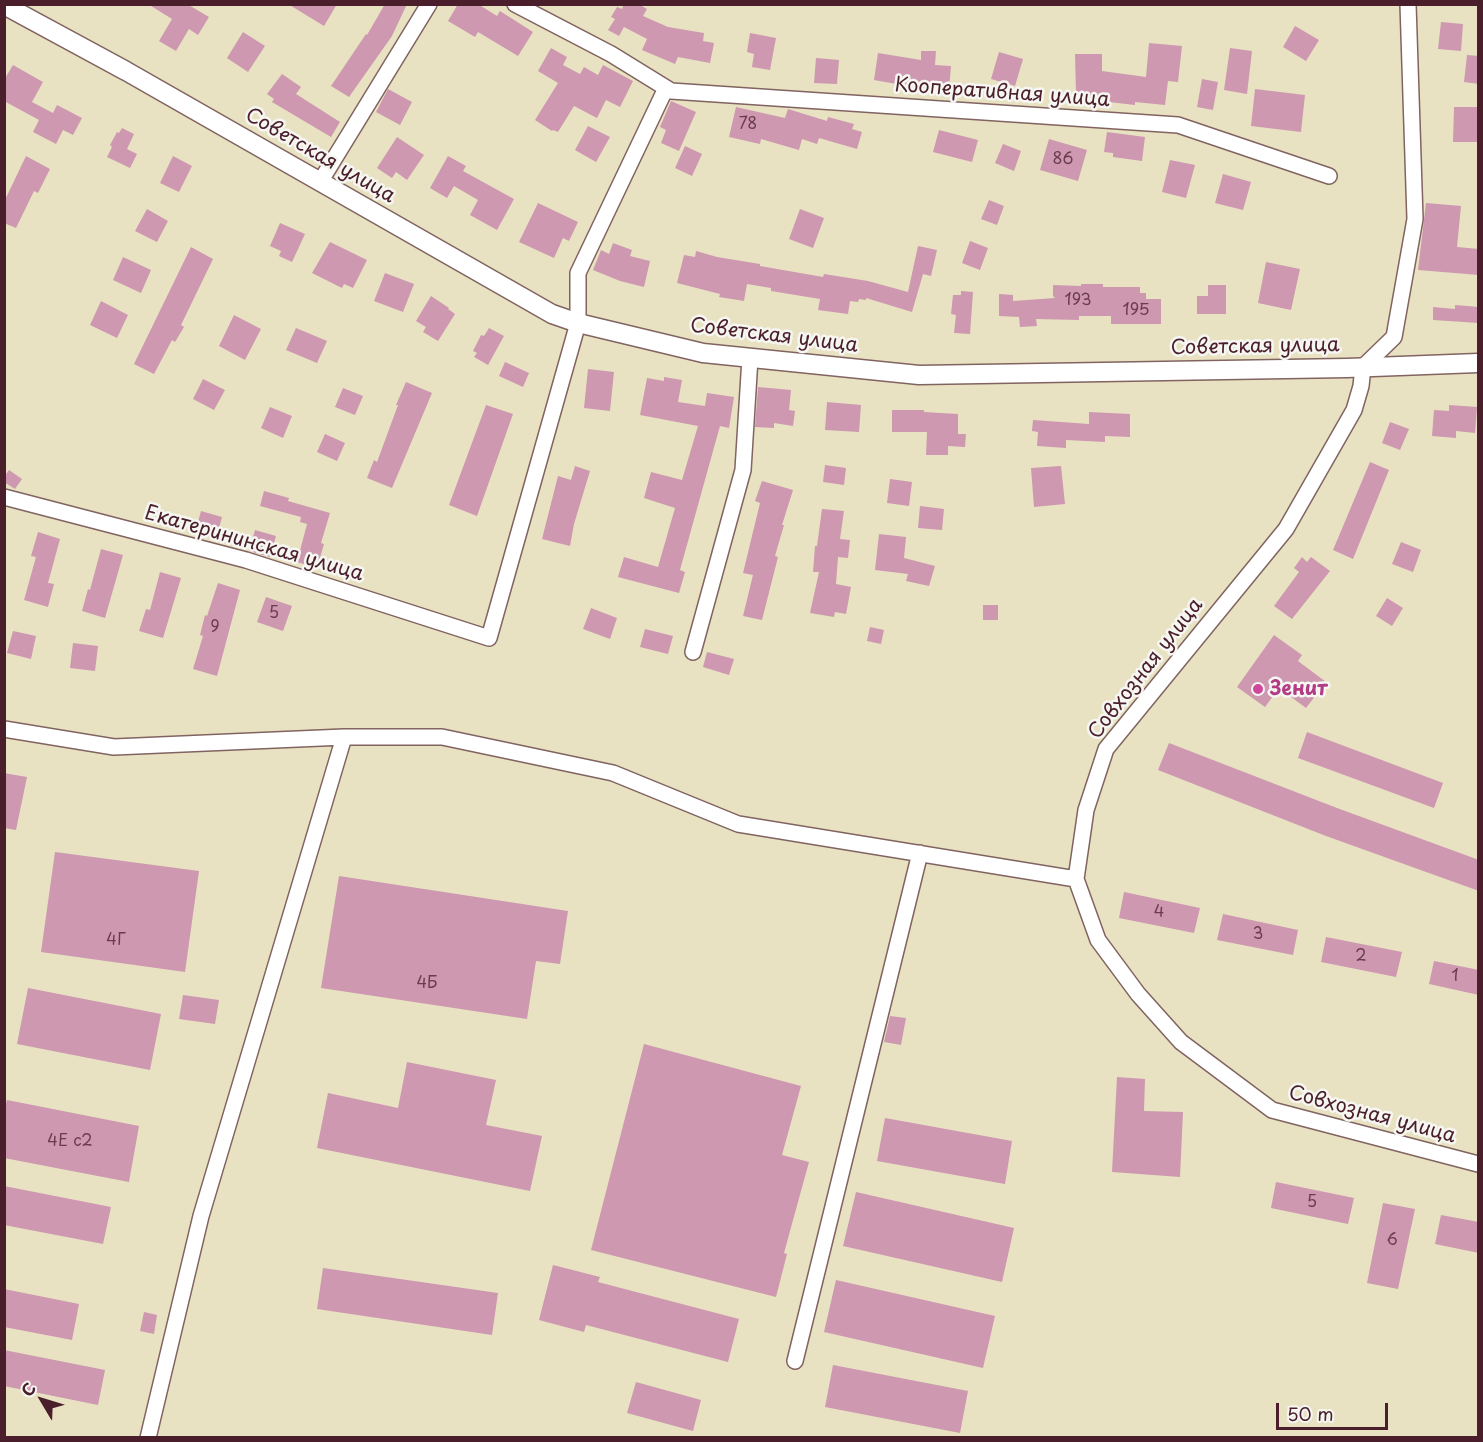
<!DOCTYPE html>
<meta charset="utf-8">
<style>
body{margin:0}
#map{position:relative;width:1483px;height:1442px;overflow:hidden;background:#e8e2c2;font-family:"Playpen Sans",sans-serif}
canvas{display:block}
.frame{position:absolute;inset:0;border:6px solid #4a1f2b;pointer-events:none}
.north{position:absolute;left:12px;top:1370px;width:60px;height:60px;-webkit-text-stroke:4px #f6f6f2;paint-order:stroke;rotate:308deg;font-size:16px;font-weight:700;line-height:24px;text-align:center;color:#4a1f2b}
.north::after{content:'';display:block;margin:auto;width:21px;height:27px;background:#4a1f2b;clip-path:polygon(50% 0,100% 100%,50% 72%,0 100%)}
.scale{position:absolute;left:1276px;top:1403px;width:112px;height:27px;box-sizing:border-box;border:3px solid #4a1f2b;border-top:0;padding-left:8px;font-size:18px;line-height:21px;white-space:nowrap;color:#4a1f2b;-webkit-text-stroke:4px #f6f6f2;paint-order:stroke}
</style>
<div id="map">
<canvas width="1483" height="1442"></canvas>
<div class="frame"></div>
<div class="north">С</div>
<div class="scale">50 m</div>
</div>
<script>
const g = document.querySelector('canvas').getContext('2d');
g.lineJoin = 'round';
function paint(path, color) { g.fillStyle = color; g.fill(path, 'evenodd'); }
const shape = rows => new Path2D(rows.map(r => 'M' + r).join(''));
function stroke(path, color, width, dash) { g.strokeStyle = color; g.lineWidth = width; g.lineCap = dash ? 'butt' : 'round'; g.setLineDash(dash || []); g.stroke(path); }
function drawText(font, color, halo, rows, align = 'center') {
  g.font = font + ' "Playpen Sans",sans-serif'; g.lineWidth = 5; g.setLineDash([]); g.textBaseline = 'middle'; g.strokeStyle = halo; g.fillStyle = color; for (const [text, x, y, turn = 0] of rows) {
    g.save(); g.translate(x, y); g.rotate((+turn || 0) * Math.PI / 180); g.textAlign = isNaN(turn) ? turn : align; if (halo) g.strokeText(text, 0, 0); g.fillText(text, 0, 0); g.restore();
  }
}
const building = shape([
 [148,4,187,4,209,17,198,35,189,29,176,51,159,41,172,19],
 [288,4,337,4,324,26],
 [385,4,407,4,392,36,349,97,331,86,366,34,367,35],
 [458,4,478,4,497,16,500,11,533,32,518,56,478,32,475,37,448,21],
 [624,4,638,4,647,9,643,16,668,27,704,33,703,41,714,43,710,63,678,57,675,64,642,50,647,39,624,27,619,36,608,30,615,19,611,17,617,7,622,9],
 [1441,22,1463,24,1461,51,1438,49],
 [1295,26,1319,40,1306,61,1283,47],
 [243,32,265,46,248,72,227,58],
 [750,33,776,38,770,70,752,67,754,54,747,52],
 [1149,43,1182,46,1178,82,1168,81,1165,105,1135,102,1135,105,1109,102,1110,96,1076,96,1075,54,1102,54,1102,71,1146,77],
 [551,48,567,57,563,65,580,74,584,67,598,75,603,65,633,81,620,107,606,100,597,118,574,106,558,132,553,130,552,131,535,120,558,83,538,71],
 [1230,48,1252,51,1247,94,1224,90],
 [921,51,936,51,935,65,951,66,949,90,919,88,874,80,878,53,921,60],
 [999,52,1023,59,1015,86,991,79],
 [1467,55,1479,56,1479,84,1464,82],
 [816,58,839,60,837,84,814,83],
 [13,65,43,82,32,102,53,113,57,105,82,118,73,135,63,130,56,144,33,132,39,120,4,101,4,80],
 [282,74,301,87,296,94,340,122,331,137,272,102,274,99,267,94],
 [1202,79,1218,82,1213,110,1197,107],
 [388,89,412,102,400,125,376,112],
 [1255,89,1305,95,1301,132,1251,126],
 [671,101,696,112,679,151,661,143,666,130,660,127],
 [736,107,785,118,788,109,827,121,828,117,854,124,852,129,862,132,857,149,819,138,817,144,802,139,799,150,761,139,760,144,729,137],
 [1454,107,1479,107,1479,142,1453,142],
 [588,126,610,137,596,162,575,150],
 [122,128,134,134,127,149,137,154,130,168,107,157,112,147,110,145,117,132,119,133],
 [939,130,978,140,972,162,933,152],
 [1107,132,1145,137,1142,161,1113,157,1113,153,1104,152],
 [397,137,424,155,407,180,396,172,392,178,377,168],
 [1049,139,1087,150,1078,181,1040,170],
 [1003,144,1021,151,1014,171,995,163],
 [685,146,702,154,692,176,675,168],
 [26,156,50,169,38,193,34,191,16,228,4,223,4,202],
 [173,156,192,166,179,192,160,183],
 [448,156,466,166,463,171,514,199,497,230,470,215,478,200,454,186,447,198,430,188],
 [1170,160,1195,165,1186,198,1162,192],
 [1223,174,1251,182,1243,210,1215,203],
 [989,200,1004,206,997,225,981,219],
 [538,203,578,222,569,241,563,238,554,258,519,242],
 [1426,203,1461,206,1457,247,1479,249,1479,275,1418,270],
 [147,209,168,221,157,242,135,231],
 [800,209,824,218,813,248,789,239],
 [280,223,305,234,292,262,279,256,281,251,270,246],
 [970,241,988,248,980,270,962,263],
 [330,242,367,260,353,288,344,284,342,288,312,273],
 [613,243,632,250,630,256,650,261,644,287,620,281,593,270,601,250,609,254],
 [918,246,937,250,931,276,923,274,912,312,866,298,866,300,859,299,858,302,850,301,848,314,818,310,820,299,771,291,771,288,747,284,744,301,719,297,720,294,677,283,684,255,695,257,696,251,717,257,760,264,760,266,823,277,824,274,868,281,908,292],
 [191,247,213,259,181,325,184,327,175,342,172,340,154,374,134,364],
 [123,257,151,270,141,293,113,280],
 [1266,262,1300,269,1291,310,1258,303],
 [385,273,414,284,403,312,374,301],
 [1081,284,1103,284,1103,287,1140,287,1140,293,1146,293,1146,299,1161,299,1161,324,1111,324,1111,316,1079,316,1079,320,1036,319,1037,326,1020,327,1019,317,999,316,999,294,1013,295,1013,301,1055,298,1053,296,1053,285,1081,286],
 [1208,285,1226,285,1226,314,1197,314,1197,296,1208,296],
 [961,291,973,292,970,334,954,333,956,315,951,314,953,295,961,295],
 [431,296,449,308,448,309,455,314,438,341,423,332,426,327,416,321],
 [101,301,128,315,117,338,90,325],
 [1455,305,1479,307,1479,323,1433,320,1433,307,1455,309],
 [234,315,261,329,245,360,219,346],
 [296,328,327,341,317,363,286,350],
 [489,328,504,336,488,365,474,357,477,353,473,351,481,335,484,336],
 [505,362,529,373,523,387,499,376],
 [588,369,614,372,610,411,584,408],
 [664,377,682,380,678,402,705,406,707,393,734,397,729,428,720,426,703,487,680,570,685,572,679,593,618,577,624,557,658,567,675,508,644,498,651,472,682,480,698,426,640,415,647,378,664,381],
 [203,379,225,390,214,410,193,399],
 [406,382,432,393,392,488,367,478,374,460,377,462,398,405,396,405],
 [758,387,791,390,789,410,795,411,793,426,774,423,774,428,755,427],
 [343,388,363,396,355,415,335,407],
 [827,402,861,405,859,432,825,430],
 [486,405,513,414,477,516,449,505],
 [1449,405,1477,407,1475,433,1456,431,1456,438,1432,436,1434,410,1449,411],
 [270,407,292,416,283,438,261,428],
 [892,410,924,410,924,412,958,414,958,434,966,434,965,447,948,446,948,455,926,455,927,432,892,432],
 [1089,412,1130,414,1130,437,1105,436,1105,442,1066,440,1066,448,1037,446,1038,432,1032,431,1033,420,1089,424],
 [1390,422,1409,429,1400,450,1382,443],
 [325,434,345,443,337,461,317,452],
 [1370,462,1389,470,1353,559,1333,550],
 [825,465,846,468,844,485,823,482],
 [575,466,590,471,574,524,570,546,542,539,558,476,571,480],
 [1061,466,1065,504,1034,507,1031,468],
 [9,470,22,479,15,489,4,482,4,477],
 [890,479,912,482,909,506,887,503],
 [762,481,793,490,782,525,784,525,775,556,778,557,762,620,743,616,753,575,743,573,760,503,755,501],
 [264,491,289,498,288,501,330,513,321,543,324,544,317,568,297,562,307,524,300,522,301,517,260,506],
 [920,506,944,509,942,530,918,528],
 [822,509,844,511,840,539,850,540,848,558,838,557,836,584,851,587,846,614,835,612,834,617,810,613,819,572,813,572,815,546,817,546],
 [201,511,222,517,216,539,195,533],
 [255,530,276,536,270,557,249,551],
 [38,532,60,539,48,583,54,584,48,607,24,600,36,557,31,556],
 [879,534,906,537,904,558,935,566,929,586,906,581,908,574,875,570],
 [1401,542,1421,550,1413,572,1392,564],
 [101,549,123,555,105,618,82,611,88,589,90,590],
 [1302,557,1307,562,1311,557,1330,571,1292,619,1274,606,1299,572,1294,568],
 [160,572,181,578,163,638,139,631,146,609,150,610],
 [218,583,240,590,217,676,193,669,203,636,200,635,205,615,207,616],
 [266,597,292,606,283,631,257,622],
 [1387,598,1403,608,1392,626,1376,616],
 [983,605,998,605,998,620,983,620],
 [591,608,617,618,610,639,583,629],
 [870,627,884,630,881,644,867,641],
 [645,629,673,636,668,654,640,647],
 [13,631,36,636,31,659,7,653],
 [1274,635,1302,655,1298,661,1326,682,1306,708,1279,688,1265,707,1237,687],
 [73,643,98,646,95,671,70,668],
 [707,652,734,659,729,675,703,667],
 [1307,732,1443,783,1434,808,1298,758],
 [1169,743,1337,808,1479,860,1479,891,1326,836,1158,770],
 [4,773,27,777,16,830,4,828],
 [55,852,199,871,185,972,41,952],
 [339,876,568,911,560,964,536,961,527,1019,321,988],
 [1124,892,1200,908,1194,933,1119,918],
 [1223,914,1298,930,1293,955,1217,940],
 [1326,937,1402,952,1396,977,1321,962],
 [1434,961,1479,970,1479,995,1429,984],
 [28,988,161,1014,150,1070,17,1044],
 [183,995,219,1000,215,1024,179,1019],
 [890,1016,906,1018,901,1045,884,1042],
 [644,1044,801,1086,782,1155,809,1162,784,1253,787,1254,776,1297,591,1250],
 [407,1062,496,1080,486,1125,542,1136,530,1191,317,1148,328,1093,398,1108],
 [1117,1077,1145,1079,1144,1111,1183,1112,1180,1177,1112,1172],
 [7,1100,139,1126,129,1182,4,1158,4,1111],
 [885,1118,1012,1141,1005,1184,877,1161],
 [1276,1182,1354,1198,1348,1224,1271,1208],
 [4,1186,111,1207,103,1244,4,1225],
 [856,1192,1014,1228,1002,1282,843,1246],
 [1383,1203,1415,1209,1398,1289,1367,1283],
 [1441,1215,1479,1222,1479,1253,1435,1244],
 [553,1265,600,1277,598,1282,739,1319,728,1362,586,1325,584,1332,539,1320],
 [323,1268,498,1293,492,1335,317,1309],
 [836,1280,995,1316,983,1368,824,1332],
 [4,1289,79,1304,72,1340,4,1327],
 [144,1312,157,1315,154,1334,140,1331],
 [4,1350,105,1370,98,1405,4,1386],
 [833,1365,968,1391,960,1433,825,1407],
 [636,1382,701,1400,693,1431,627,1413]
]);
const minor = shape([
 [515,4,611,54,671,91,1178,125,1329,176],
 [1408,4,1415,219,1394,337,1363,367,1361,386,1354,410,1286,529,1106,749,1086,810,1076,879,1098,940,1138,994,1181,1042,1272,1110,1478,1164],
 [320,182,429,4],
 [4,497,246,560,489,638,578,323,578,273,666,88],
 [693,652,743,470,750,358],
 [4,729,114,747,344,737],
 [795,1361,920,853],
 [148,1438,201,1216,344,737,442,737,613,773,738,824,1076,879]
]);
const tertiary = shape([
 [4,5,126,71,552,314,578,323,703,353,919,375,1347,368,1478,363]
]);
const markers = [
 [1258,689,6,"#d1479c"]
];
const numberNames = [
 ["78",748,125],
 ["86",1063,160],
 ["193",1078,301],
 ["195",1136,311],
 ["5",274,614],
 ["9",215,628],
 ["4",1159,913],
 ["3",1258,935],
 ["4Г",116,941],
 ["2",1361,957],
 ["1",1455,977],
 ["4Б",427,984],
 ["4Е с2",70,1142],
 ["5",1312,1203],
 ["6",1392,1241]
];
const streetNames = [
 ["Кооперативная улица",1002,93,4],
 ["Советская улица",320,156,30],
 ["Советская улица",774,336,7],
 ["Советская улица",1255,347,-1],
 ["Екатерининская улица",254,544,16],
 ["Совхозная улица",1146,669,-52],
 ["Совхозная улица",1372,1115,15]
];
const hotelNames = [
 ["Зенит",1270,689]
];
paint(building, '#cd98b0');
stroke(minor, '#816360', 18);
stroke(tertiary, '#816360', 21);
stroke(minor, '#fff', 15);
stroke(tertiary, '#fff', 18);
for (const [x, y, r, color] of markers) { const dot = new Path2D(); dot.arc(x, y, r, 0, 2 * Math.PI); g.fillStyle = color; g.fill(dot); stroke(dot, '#f6f6f2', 2); }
drawText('16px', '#6b3d4c', null, numberNames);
drawText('20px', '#4a1f2b', '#f6f6f2', streetNames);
drawText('bold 20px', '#b23c85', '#f6f6f2', hotelNames, 'left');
</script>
